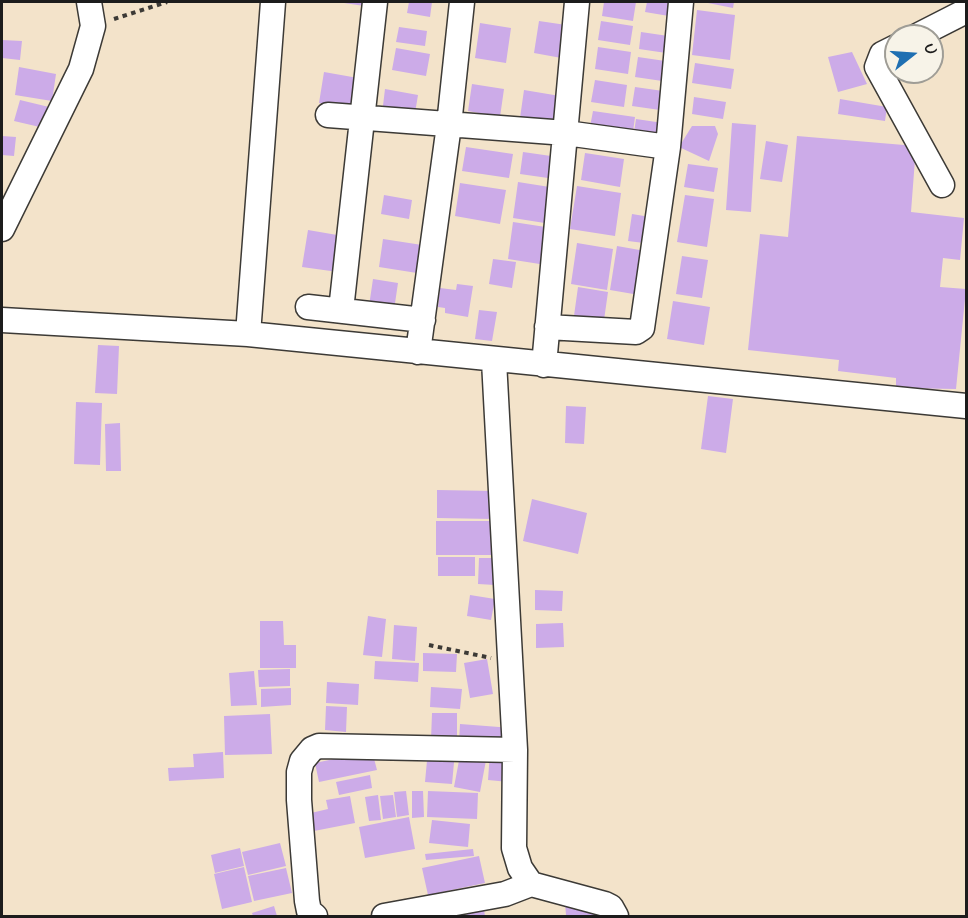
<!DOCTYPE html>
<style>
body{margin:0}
#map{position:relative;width:968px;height:918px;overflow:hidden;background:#f3e3ca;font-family:Mynerve,sans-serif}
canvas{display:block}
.frame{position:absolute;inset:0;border:3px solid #1c1c1c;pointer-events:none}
.north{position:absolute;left:884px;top:24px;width:60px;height:60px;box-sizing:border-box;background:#f7f3e8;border:2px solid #9f9d96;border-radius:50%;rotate:73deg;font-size:16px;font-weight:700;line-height:24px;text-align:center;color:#1c1c1c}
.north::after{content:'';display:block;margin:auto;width:21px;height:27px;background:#1f6fb2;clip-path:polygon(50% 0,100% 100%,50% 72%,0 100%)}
</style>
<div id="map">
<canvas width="968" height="918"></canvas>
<div class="frame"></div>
<div class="north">U</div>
</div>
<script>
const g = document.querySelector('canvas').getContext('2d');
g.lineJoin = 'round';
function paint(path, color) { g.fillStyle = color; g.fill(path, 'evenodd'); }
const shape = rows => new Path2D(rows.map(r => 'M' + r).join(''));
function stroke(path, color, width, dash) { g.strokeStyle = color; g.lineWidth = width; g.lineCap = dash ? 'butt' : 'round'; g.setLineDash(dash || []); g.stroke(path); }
const building = shape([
 [344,2,371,2,371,7,344,3],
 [409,2,432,2,430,17,407,13],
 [604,2,636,2,633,21,602,16],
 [647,2,677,2,675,17,645,12],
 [703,2,734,2,733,8],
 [697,10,735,15,730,60,692,55],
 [539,21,573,26,567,59,534,53],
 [601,21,633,26,630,45,598,40],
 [480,23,511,28,506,63,475,58],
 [399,27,427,31,425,46,396,42],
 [641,32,675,37,673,54,639,49],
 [2,40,22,41,20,60,2,58],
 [598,47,631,52,628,74,595,69],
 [396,48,430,54,426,76,392,70],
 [852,52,867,84,838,92,828,57],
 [638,57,672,62,669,82,635,77],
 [695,63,734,69,731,89,692,83],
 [19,67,56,74,52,101,15,95],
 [324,72,358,78,354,108,319,103],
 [595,80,627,85,624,107,591,102],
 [472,84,504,89,500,117,468,111],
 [635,87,670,92,667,111,632,106],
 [385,89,418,95,414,119,382,114],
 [524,90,560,96,556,123,520,118],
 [694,97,726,102,723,119,692,114],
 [840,99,887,107,885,121,838,114],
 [20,100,49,107,44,128,14,121],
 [593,111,635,117,632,139,589,132],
 [636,119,670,124,667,144,633,139],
 [732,123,756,125,751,212,726,210],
 [692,126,715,126,718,134,709,161,679,147],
 [2,136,16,137,14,156,2,155],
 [797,136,916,146,911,212,964,218,960,260,943,258,940,287,966,289,956,389,896,388,896,378,838,371,839,360,748,350,760,234,788,237],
 [766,141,788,145,782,182,760,179],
 [466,147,513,154,509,178,462,171],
 [523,152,558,157,555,179,520,174],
 [585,153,624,159,620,187,581,180],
 [688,164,718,168,714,192,684,187],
 [518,182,556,188,551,224,513,218],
 [460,183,506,190,500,224,455,216],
 [577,186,621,193,615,236,570,229],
 [384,195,412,200,409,219,381,214],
 [685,195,714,199,707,247,677,242],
 [632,214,656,218,652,244,628,241],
 [513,222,552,228,546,265,508,259],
 [308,230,343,236,338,272,302,267],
 [383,239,422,245,417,273,379,267],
 [577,243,613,249,607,290,571,284],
 [617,246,651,252,645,296,610,290],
 [682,256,708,260,702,298,676,294],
 [493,259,516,262,512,288,489,284],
 [373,279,398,283,394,310,369,306],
 [457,284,473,286,468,317,445,313,445,308,438,307,440,288,456,290],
 [578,287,608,292,603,327,573,323],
 [673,301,710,307,704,345,667,339],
 [479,310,497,312,492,341,475,339],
 [98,345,119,346,117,394,95,393],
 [708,396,733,399,726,453,701,449],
 [76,402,102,403,100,465,74,464],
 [566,406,586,407,584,444,565,443],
 [120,423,121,471,106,471,105,424],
 [437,490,494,491,493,519,437,518],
 [532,499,587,513,578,554,523,541],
 [436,521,492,521,492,555,436,555],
 [438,557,475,557,475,576,438,576],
 [479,558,495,558,495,585,478,584],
 [535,590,563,591,562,611,535,610],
 [470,595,495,599,491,620,467,616],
 [368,616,386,619,382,657,363,655],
 [260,621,283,621,284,645,296,645,296,668,260,668],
 [563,623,564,647,536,648,536,624],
 [394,625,417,627,415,661,392,659],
 [423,653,457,654,456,672,423,671],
 [487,659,493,694,470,698,464,663],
 [375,661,419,663,418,682,374,679],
 [290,669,290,686,259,687,258,670],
 [254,671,257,705,231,706,229,673],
 [327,682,359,684,358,705,326,703],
 [431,687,462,689,460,709,430,707],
 [291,688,291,705,261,707,261,689],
 [326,706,347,707,346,732,325,730],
 [432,713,457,713,457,740,431,740],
 [270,714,272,754,225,755,224,716],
 [460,724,512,728,511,746,459,742],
 [428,750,455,752,452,784,425,782],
 [461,750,487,755,480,792,454,787],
 [372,751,377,770,319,782,315,763],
 [223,752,224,778,169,781,168,768,194,767,193,754],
 [490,752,511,753,509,782,488,780],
 [370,775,372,788,339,795,336,782],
 [406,791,409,815,397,817,394,792],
 [412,791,423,791,424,817,412,818],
 [428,791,478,793,477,819,427,817],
 [378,795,381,820,369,821,365,797],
 [393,795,396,817,383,819,380,796],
 [350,796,355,823,314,831,311,813,328,809,326,800],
 [409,817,415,849,365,858,359,827],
 [432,820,470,824,468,847,429,843],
 [280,843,286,866,248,875,242,852],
 [240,848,244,866,215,873,211,855],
 [473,849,474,856,426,860,425,854],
 [479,856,485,883,428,895,422,868],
 [244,867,252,902,222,909,214,874],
 [286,868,292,893,254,901,248,876],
 [565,902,602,908,602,916,566,915],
 [274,906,277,916,253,916,252,913],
 [484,910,485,916,467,916,466,913]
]);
const path = shape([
 [114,19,167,2],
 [429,645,491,658]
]);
const minor = shape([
 [917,36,966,11],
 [896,47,882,54,877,67,942,185],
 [328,115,566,133,668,147],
 [2,229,81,69,93,26,89,2],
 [308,307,423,320],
 [341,310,375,2],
 [2,320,248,334,966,406],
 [547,327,636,332,642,328,668,147,681,2],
 [248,334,273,2],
 [418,352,449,125,462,2],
 [494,361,515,750,514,848,520,868,531,884,605,904,611,907,616,916],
 [544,365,577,2],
 [315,916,309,911,307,901,299,800,299,772,302,761,312,749,319,746,515,750],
 [384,916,505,894,531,884]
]);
paint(building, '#ccabe8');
stroke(minor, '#3c3a36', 27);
stroke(path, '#3c3a36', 4, [4.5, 4.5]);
stroke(minor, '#fff', 24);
</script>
